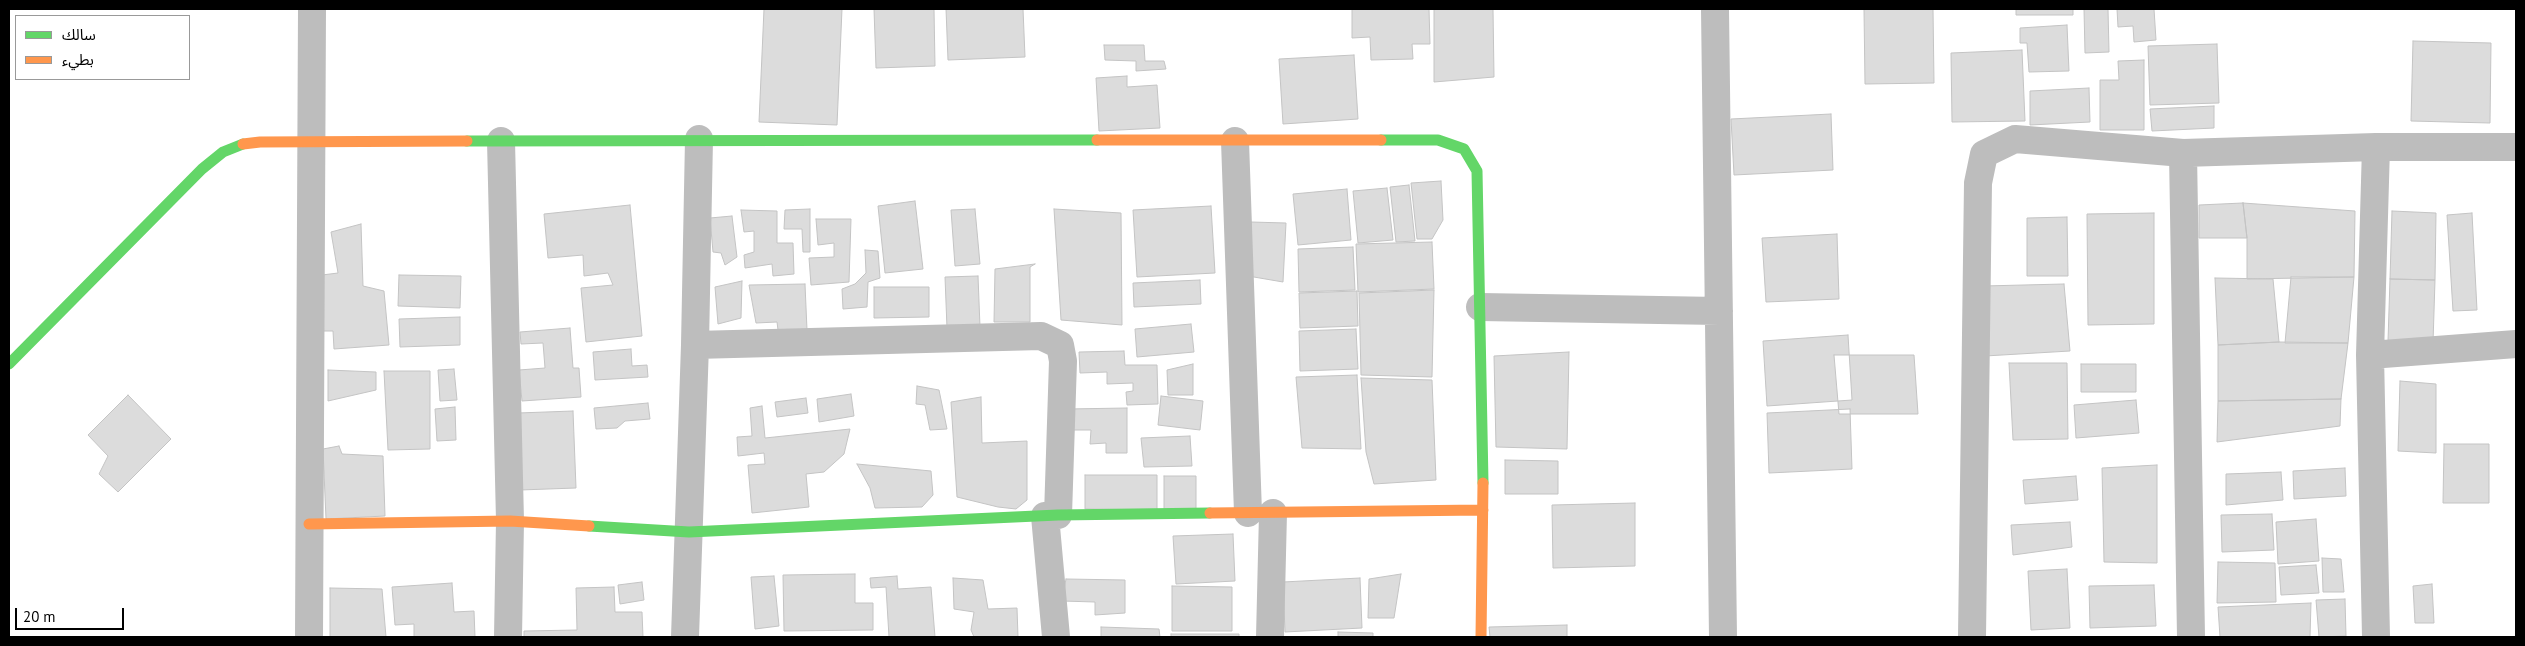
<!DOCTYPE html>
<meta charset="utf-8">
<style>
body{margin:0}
#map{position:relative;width:2525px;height:646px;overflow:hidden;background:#fff;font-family:"PT Sans","Noto Sans Arabic",sans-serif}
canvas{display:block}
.frame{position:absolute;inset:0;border:10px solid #000;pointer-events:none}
.legend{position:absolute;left:15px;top:15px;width:175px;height:65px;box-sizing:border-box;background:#fff;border:1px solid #999;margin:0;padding:6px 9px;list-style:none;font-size:15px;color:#000}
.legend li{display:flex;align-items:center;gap:10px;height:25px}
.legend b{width:25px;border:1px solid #999}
.scale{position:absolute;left:15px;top:608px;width:109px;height:22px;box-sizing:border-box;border:2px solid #000;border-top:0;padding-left:6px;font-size:15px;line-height:18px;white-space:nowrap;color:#000;-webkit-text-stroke:4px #fff;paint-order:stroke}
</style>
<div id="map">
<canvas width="2525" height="646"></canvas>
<div class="frame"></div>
<ul class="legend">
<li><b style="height:6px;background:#63d668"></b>سالك</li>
<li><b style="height:6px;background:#ff974d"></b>بطيء</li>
</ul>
<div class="scale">20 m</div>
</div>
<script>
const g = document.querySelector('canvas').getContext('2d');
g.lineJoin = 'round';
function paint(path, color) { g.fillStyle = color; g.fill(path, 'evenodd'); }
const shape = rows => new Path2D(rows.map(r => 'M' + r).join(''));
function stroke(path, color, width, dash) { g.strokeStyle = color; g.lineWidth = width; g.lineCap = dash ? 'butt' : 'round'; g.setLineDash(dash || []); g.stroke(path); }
const building = shape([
 [764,9,842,9,837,125,759,122,764,9],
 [874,9,934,9,935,66,876,68,874,9],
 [946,9,1023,9,1025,57,948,60,946,9],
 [1352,9,1429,9,1430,44,1412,44,1413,59,1371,60,1370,37,1352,38,1352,9],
 [1434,9,1493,9,1494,77,1434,82,1434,9],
 [1864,9,1933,9,1934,83,1865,84,1864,9],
 [2016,9,2073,9,2073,15,2016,15,2016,9],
 [2084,9,2108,9,2109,52,2085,53,2084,9],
 [2117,9,2154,9,2156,40,2134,42,2133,26,2118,27,2117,9],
 [2067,25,2069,71,2029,72,2027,43,2020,43,2020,28,2067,25],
 [2413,41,2491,43,2490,123,2411,121,2413,41],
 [2217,44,2219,103,2150,105,2148,46,2217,44],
 [1104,45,1144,45,1145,61,1164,61,1166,69,1136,71,1136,61,1105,60,1104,45],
 [2022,50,2025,121,1952,122,1951,53,2022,50],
 [1354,55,1358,119,1283,124,1279,59,1354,55],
 [2144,60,2144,130,2100,130,2100,80,2119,80,2118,61,2144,60],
 [1127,76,1127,87,1157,85,1160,128,1099,131,1096,78,1127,76],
 [2089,88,2090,122,2030,125,2030,91,2089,88],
 [2214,106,2214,128,2152,131,2150,109,2214,106],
 [1831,114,1833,170,1734,175,1731,119,1831,114],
 [1441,181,1443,220,1432,239,1417,239,1411,183,1441,181],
 [1409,185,1415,241,1396,242,1390,187,1409,185],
 [1387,188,1393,240,1358,243,1353,191,1387,188],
 [1347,189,1351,240,1298,245,1293,194,1347,189],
 [915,201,923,269,885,273,878,206,915,201],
 [2243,203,2247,238,2199,238,2199,205,2243,203],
 [2243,203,2355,211,2354,277,2247,279,2247,238,2243,203],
 [630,205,642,336,586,342,581,288,613,285,608,273,584,276,583,255,548,258,544,214,630,205],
 [1211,206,1215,273,1137,277,1133,210,1211,206],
 [810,209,810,252,803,252,802,229,784,229,785,210,810,209],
 [975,209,980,264,955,266,951,210,975,209],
 [1054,209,1121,213,1122,325,1061,320,1054,209],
 [741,210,777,211,777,243,793,243,794,274,773,276,772,264,745,268,744,255,754,252,754,231,744,232,741,210],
 [2392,211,2436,213,2435,280,2390,279,2392,211],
 [2154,213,2154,324,2088,325,2087,214,2154,213],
 [2472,213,2477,310,2453,311,2447,215,2472,213],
 [732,216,737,257,725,265,721,253,713,252,710,218,732,216],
 [2067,217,2068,276,2027,276,2027,218,2067,217],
 [816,219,851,219,849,282,811,285,809,258,834,257,834,243,818,245,816,219],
 [1251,222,1286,223,1283,282,1248,276,1251,222],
 [361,224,363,286,384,291,389,345,334,349,333,331,322,331,322,275,338,273,331,232,361,224],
 [1837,234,1839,299,1766,302,1762,238,1837,234],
 [1432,242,1434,289,1358,292,1356,244,1432,242],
 [1353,247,1355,290,1299,292,1298,249,1353,247],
 [865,250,878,251,880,278,868,282,867,307,843,309,842,289,855,284,866,273,865,250],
 [1035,264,1030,267,1030,322,994,322,995,269,1035,264],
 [399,275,461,276,460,308,398,306,399,275],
 [978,276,980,327,947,328,945,277,978,276],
 [2291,277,2354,277,2348,343,2285,343,2291,277],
 [2215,278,2273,279,2279,342,2218,345,2215,278],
 [2390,279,2435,280,2433,343,2388,341,2390,279],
 [1200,280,1201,304,1134,307,1133,283,1200,280],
 [742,281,741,318,718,324,715,287,742,281],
 [805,284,807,330,778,330,777,322,756,323,749,285,805,284],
 [2064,284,2070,351,1985,356,1983,286,2064,284],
 [874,287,929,287,929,317,874,318,874,287],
 [1434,290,1432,377,1361,375,1359,293,1434,290],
 [1357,291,1358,326,1300,328,1299,293,1357,291],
 [460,317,460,345,400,347,399,319,460,317],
 [1191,324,1194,352,1137,357,1135,329,1191,324],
 [570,328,573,368,579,368,581,397,522,401,519,370,545,368,543,343,521,344,520,332,570,328],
 [1356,329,1358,369,1300,371,1299,331,1356,329],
 [1848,335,1852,400,1767,406,1763,341,1848,335],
 [2279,342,2348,343,2341,399,2218,401,2218,345,2279,342],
 [631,349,632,366,647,365,648,377,595,380,593,352,631,349],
 [1124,351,1125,365,1157,365,1158,404,1127,405,1126,392,1133,391,1133,383,1107,384,1107,372,1080,373,1079,352,1124,351],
 [1569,352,1567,449,1496,447,1494,356,1569,352],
 [1834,355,1914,355,1918,414,1839,414,1834,355],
 [2009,363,2067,363,2068,439,2013,440,2009,363],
 [1193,364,1193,395,1168,395,1167,370,1193,364],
 [2081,364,2136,364,2136,392,2081,392,2081,364],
 [454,369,457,400,440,401,438,370,454,369],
 [328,370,376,372,376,390,328,401,328,370],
 [384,371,430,371,430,449,388,450,384,371],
 [1357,375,1361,449,1302,448,1296,377,1357,375],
 [1361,378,1432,380,1436,480,1374,484,1366,452,1361,378],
 [2400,381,2436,384,2436,453,2398,451,2400,381],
 [917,386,939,390,947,429,930,430,925,405,916,404,917,386],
 [851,394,854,416,819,422,817,399,851,394],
 [128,395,171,439,118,492,99,474,108,456,88,435,128,395],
 [1161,396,1203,401,1200,430,1158,425,1161,396],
 [981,397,982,443,1027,441,1027,500,1016,509,998,507,957,497,951,402,981,397],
 [806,398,808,413,777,417,775,402,806,398],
 [2341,399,2340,426,2217,442,2218,401,2341,399],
 [2136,400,2139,433,2076,438,2074,405,2136,400],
 [648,403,650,419,625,421,617,428,596,429,594,408,648,403],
 [762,406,765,438,850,429,844,454,824,472,806,474,809,507,752,513,748,465,765,464,764,453,738,456,737,437,752,436,750,408,762,406],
 [455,407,456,440,437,441,435,409,455,407],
 [1127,408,1127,453,1106,453,1106,443,1090,444,1091,430,1067,430,1067,409,1127,408],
 [1850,409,1852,469,1769,473,1767,413,1850,409],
 [573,411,576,488,520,490,518,413,573,411],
 [1190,436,1192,466,1144,467,1141,438,1190,436],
 [2444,444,2489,444,2489,503,2443,503,2444,444],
 [339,446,342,454,383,456,385,516,326,519,323,449,339,446],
 [1505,460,1558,461,1558,494,1505,494,1505,460],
 [857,464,931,471,933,495,922,507,875,508,870,488,857,464],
 [2157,465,2157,563,2104,562,2102,468,2157,465],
 [2345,468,2346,496,2294,499,2293,471,2345,468],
 [2281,472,2283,500,2226,505,2226,474,2281,472],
 [1085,475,1157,475,1157,510,1085,509,1085,475],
 [1164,476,1196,476,1196,510,1164,510,1164,476],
 [2076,476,2078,500,2025,504,2023,480,2076,476],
 [1635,503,1635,566,1553,568,1552,505,1635,503],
 [2272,514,2274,550,2222,552,2221,515,2272,514],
 [2316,519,2319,561,2278,564,2276,522,2316,519],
 [2070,522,2072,547,2013,555,2011,525,2070,522],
 [1233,534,1235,581,1176,584,1173,536,1233,534],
 [2322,558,2341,559,2344,592,2323,592,2322,558],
 [2218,562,2275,563,2276,602,2217,603,2218,562],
 [2316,565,2319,593,2281,595,2279,567,2316,565],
 [2067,569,2070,628,2031,630,2028,571,2067,569],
 [855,574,855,603,873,603,873,630,784,631,783,575,855,574],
 [1401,574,1394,618,1368,618,1369,579,1401,574],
 [774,576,779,626,755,629,751,577,774,576],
 [897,576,898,589,931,587,935,637,889,637,886,587,871,588,870,578,897,576],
 [953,578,983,580,988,609,1017,608,1018,637,974,637,971,630,974,612,954,609,953,578],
 [1360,578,1362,628,1285,632,1283,582,1360,578],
 [1066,579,1125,580,1125,613,1095,615,1095,602,1062,601,1066,579],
 [642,582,644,600,620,604,618,585,642,582],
 [452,583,454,612,474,611,475,637,414,637,414,624,395,625,392,587,452,583],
 [2432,584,2434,623,2415,623,2413,586,2432,584],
 [2154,585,2156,626,2090,628,2089,586,2154,585],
 [1172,586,1232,587,1232,631,1172,631,1172,586],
 [614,587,615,612,642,612,643,637,524,637,524,631,577,630,576,588,614,587],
 [330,588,382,589,386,637,330,637,330,588],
 [2345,599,2346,636,2319,637,2316,600,2345,599],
 [2311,603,2310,637,2220,637,2218,607,2311,603],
 [1567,625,1567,637,1490,637,1489,627,1567,625],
 [1101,627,1159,629,1160,637,1101,637,1101,627],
 [1338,632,1373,633,1373,637,1338,637,1338,632],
 [1171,634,1239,634,1239,637,1171,637,1171,634]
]);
const street = shape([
 [1715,9,1723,637],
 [501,141,510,521,508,637],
 [1235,141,1248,513],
 [2183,153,2191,637],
 [1480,307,1719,311],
 [695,345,1041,336,1060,345,1063,361,1058,515],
 [2370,355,2516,344],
 [1045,516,1056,637],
 [309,637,312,9],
 [685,637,695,345,699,139],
 [1270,637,1273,513],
 [1972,637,1978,183,1984,154,2015,139,2183,153,2376,147,2516,147],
 [2376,637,2370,355,2376,147]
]);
const fast = shape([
 [1381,140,1438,140,1464,149,1477,171,1483,483],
 [467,141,1097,140],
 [9,364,202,169,223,152,243,144],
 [589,526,689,532,1058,515,1210,513]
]);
const slow = shape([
 [1097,140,1381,140],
 [243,144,260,142,467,141],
 [1210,513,1483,510],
 [309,524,510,521,589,526],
 [1481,637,1483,483]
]);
paint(building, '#dcdcdc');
stroke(building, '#c4c4c4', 1);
stroke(street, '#bdbdbd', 28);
stroke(fast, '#63d668', 11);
stroke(slow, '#ff974d', 11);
</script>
